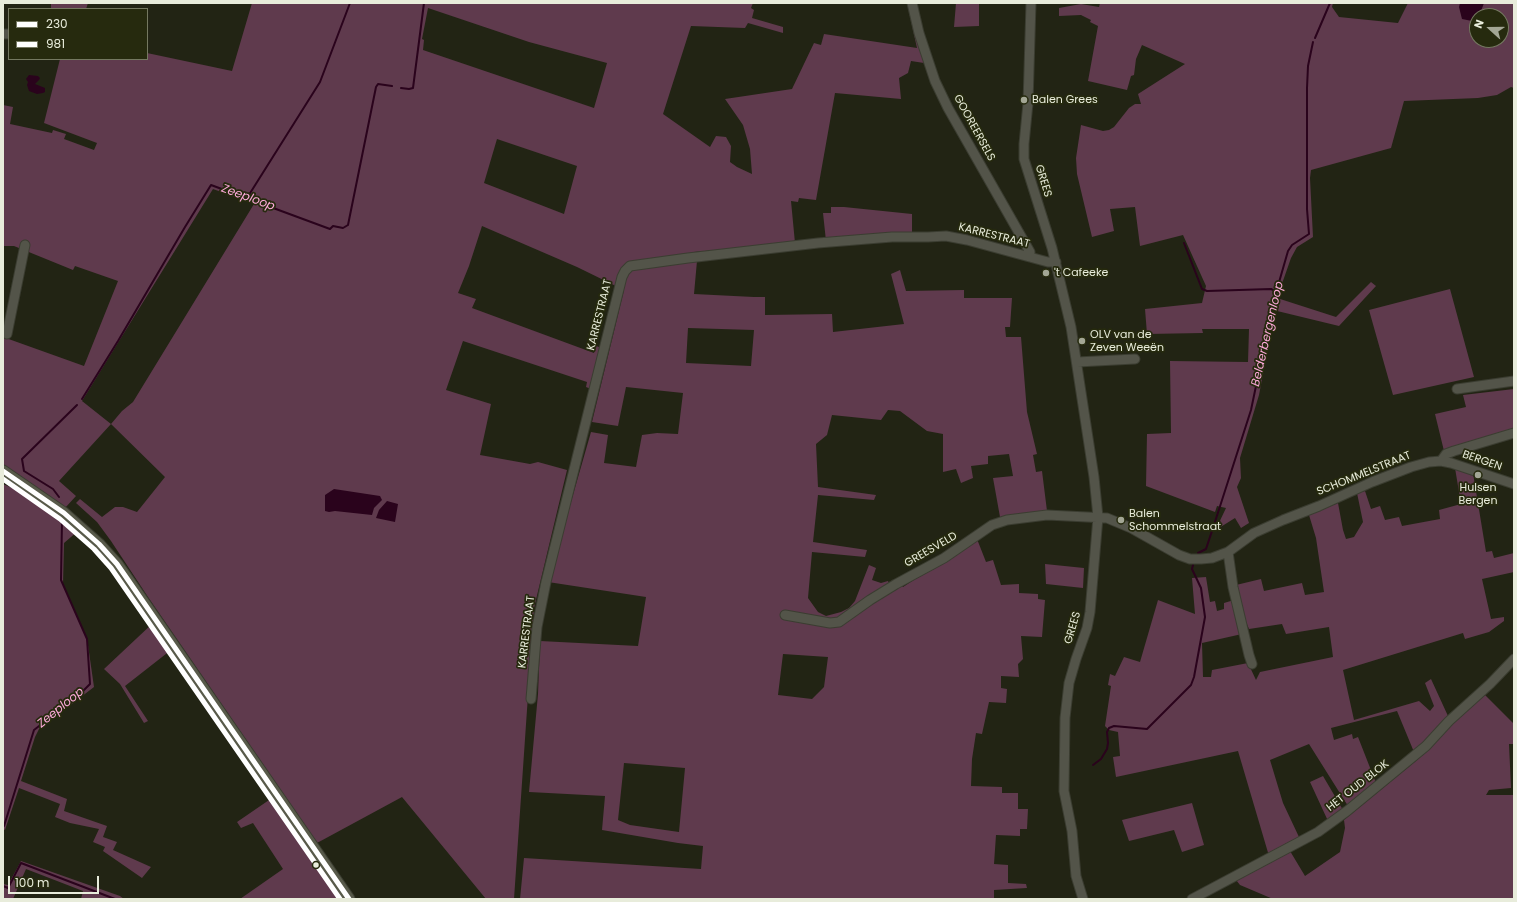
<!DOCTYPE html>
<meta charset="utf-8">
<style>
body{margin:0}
#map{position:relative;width:1517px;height:902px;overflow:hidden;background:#222414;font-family:Poppins,sans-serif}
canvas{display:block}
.frame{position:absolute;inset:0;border:4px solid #e8ecdb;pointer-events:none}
.legend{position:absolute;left:8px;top:8px;width:140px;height:52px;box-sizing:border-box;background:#262a0e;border:1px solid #747860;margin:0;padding:5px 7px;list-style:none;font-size:12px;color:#e8ecdb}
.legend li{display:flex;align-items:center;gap:8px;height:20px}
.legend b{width:20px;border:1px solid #747860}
.north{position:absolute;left:1469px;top:8px;width:40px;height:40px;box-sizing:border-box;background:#262a0e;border:1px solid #747860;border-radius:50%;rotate:291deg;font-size:11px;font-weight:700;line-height:16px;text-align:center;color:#e8ecdb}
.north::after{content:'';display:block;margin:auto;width:14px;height:18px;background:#a3a695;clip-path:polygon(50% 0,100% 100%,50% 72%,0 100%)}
.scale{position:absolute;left:8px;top:876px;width:91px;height:18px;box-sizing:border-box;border:2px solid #e8ecdb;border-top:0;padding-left:5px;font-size:12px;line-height:14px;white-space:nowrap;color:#e8ecdb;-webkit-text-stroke:3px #262a0e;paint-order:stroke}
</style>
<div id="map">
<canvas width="1517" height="902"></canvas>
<div class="frame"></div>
<ul class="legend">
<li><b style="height:5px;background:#fff"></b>230</li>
<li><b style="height:5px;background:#fff"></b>981</li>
</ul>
<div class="north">N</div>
<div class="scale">100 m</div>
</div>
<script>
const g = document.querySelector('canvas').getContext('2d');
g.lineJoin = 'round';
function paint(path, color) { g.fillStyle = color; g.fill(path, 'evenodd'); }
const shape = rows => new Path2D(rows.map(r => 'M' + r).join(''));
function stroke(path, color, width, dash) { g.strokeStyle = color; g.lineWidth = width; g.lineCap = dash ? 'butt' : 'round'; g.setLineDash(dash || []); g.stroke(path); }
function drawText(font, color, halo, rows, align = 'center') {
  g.font = font + ' Poppins,sans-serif'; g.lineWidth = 3.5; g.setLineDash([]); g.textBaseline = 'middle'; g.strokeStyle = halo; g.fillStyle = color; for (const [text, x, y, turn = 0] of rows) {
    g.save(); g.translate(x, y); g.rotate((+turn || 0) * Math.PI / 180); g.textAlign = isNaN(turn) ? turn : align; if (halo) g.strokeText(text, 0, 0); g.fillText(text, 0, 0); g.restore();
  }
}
const green = shape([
 [51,3,88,3,86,9,51,9],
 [252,3,753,3,751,8,754,10,752,18,783,27,783,33,748,23,745,28,691,26,663,114,710,147,716,136,726,137,731,146,730,162,737,167,752,174,750,149,743,125,725,99,792,89,814,43,821,45,824,34,917,48,907,3,909,3,924,63,911,61,908,73,899,78,901,99,835,93,816,200,799,198,798,202,791,201,795,243,694,252,697,261,694,294,754,297,765,297,765,315,832,314,833,332,904,324,891,274,900,270,906,291,964,290,964,298,1012,298,1010,327,1005,327,1006,337,1021,337,1027,412,1037,454,1033,455,1036,472,1042,471,1047,511,1000,517,993,478,1013,476,1009,454,988,456,988,464,971,466,973,478,961,483,956,469,943,472,943,434,927,431,900,411,888,410,881,420,832,415,827,435,816,444,818,487,876,495,874,500,818,495,813,542,867,550,865,557,812,552,808,598,818,612,826,616,841,612,849,608,855,601,869,565,876,568,872,580,881,583,888,581,891,588,901,585,903,587,977,539,986,562,993,560,1001,585,1019,584,1019,593,1038,594,1038,599,1045,600,1042,637,1021,636,1023,659,1018,664,1019,677,1001,676,1001,688,1007,689,1006,703,989,702,982,734,976,733,972,759,971,786,1002,787,1002,793,1018,793,1018,809,1028,809,1027,829,1020,829,1020,836,996,835,994,864,1008,865,1008,883,1026,884,1027,888,994,890,994,899,520,899,524,858,701,869,703,846,678,843,602,830,605,796,529,792,538,694,540,641,638,646,646,597,548,582,591,432,608,435,604,463,636,467,642,435,657,433,678,434,683,393,626,387,618,426,592,422,624,290,577,267,482,226,469,266,458,293,476,299,472,308,594,353,596,346,602,348,591,389,586,387,587,382,463,341,446,390,491,404,480,455,530,464,538,462,567,470,534,608,514,899,486,899,402,797,317,843,148,597,111,541,97,522,76,503,80,499,102,517,115,507,123,507,137,512,165,477,111,424,59,481,76,496,65,508,3,467,3,337,84,366,118,281,75,266,73,270,14,246,3,246,3,105,13,107,10,124,52,133,53,130,66,134,64,139,94,150,97,143,44,123,60,59,147,59,147,53,232,71],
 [428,8,529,42,607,63,594,108,423,50,424,40,422,39],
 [497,139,577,166,564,214,484,183],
 [213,189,254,204,133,402,122,411,111,424,82,401],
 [688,328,754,330,751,366,686,363],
 [783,654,828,657,824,687,812,699,778,695],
 [624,763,685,768,679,832,630,825,618,820],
 [956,3,979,3,979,26,954,27],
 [1100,3,1333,3,1332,7,1339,17,1398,23,1408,3,1514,3,1514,88,1511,87,1497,95,1478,98,1404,101,1391,148,1311,170,1310,178,1313,237,1297,247,1291,258,1277,298,1336,317,1371,282,1376,286,1339,326,1273,310,1264,369,1259,395,1240,458,1241,478,1237,487,1249,523,1241,528,1235,518,1219,528,1217,527,1226,508,1217,506,1215,512,1146,486,1147,434,1171,433,1170,361,1248,362,1249,329,1202,329,1203,333,1147,334,1145,309,1202,303,1206,286,1183,235,1140,246,1135,207,1110,209,1114,231,1092,237,1077,174,1076,158,1081,125,1103,131,1109,130,1114,127,1129,108,1135,104,1141,104,1138,94,1185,64,1142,45,1136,59,1134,75,1131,76,1127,90,1088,81,1098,26,1090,22,1091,20,1081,15,1059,16,1059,8,1081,4,1099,7],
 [1477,16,1501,16,1501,40,1477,40],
 [831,207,844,207,912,214,912,233,826,241,823,213,831,213],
 [1450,289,1474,377,1393,395,1369,310],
 [1514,389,1514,428,1444,451,1435,414,1466,407,1463,395],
 [1455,468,1473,473,1486,552,1492,551,1494,558,1514,553,1514,572,1482,579,1491,619,1504,617,1504,621,1489,632,1465,639,1463,633,1343,670,1354,720,1419,701,1430,711,1434,706,1425,683,1431,679,1448,716,1414,752,1397,711,1331,728,1334,740,1352,734,1353,739,1358,737,1376,783,1348,806,1309,744,1270,760,1283,803,1299,837,1269,856,1238,751,1116,777,1113,757,1120,756,1118,732,1109,730,1105,726,1111,686,1108,685,1110,674,1115,676,1124,657,1140,662,1158,600,1195,614,1192,578,1206,577,1210,602,1215,601,1217,611,1224,609,1224,603,1234,600,1242,634,1202,643,1203,677,1211,677,1212,670,1248,663,1256,680,1260,672,1333,657,1329,627,1286,634,1282,624,1249,629,1241,610,1236,585,1261,579,1264,591,1302,583,1305,595,1324,592,1316,538,1309,515,1338,503,1343,530,1346,539,1354,537,1363,522,1357,493,1365,491,1371,509,1380,506,1385,520,1399,517,1402,526,1440,519,1439,510,1461,504],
 [3,484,17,490,64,519,78,531,64,543,63,584,87,638,94,687,39,729,35,737,21,781,67,799,64,811,107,826,103,837,117,842,113,850,151,867,142,878,103,851,105,847,93,842,99,829,70,823,55,817,60,804,19,788,5,830,3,829],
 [1045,564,1084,568,1083,588,1046,584],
 [153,623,171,650,125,686,148,721,144,723,120,684,104,669],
 [1484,694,1514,724,1514,744,1509,744,1511,788,1489,790,1486,795,1514,795,1514,899,1273,899,1240,885,1236,880,1290,851,1305,876,1340,852,1345,828,1344,820,1417,760,1449,726],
 [1323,776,1343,810,1328,821,1310,782],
 [272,798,307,852,340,899,240,899,283,869,253,823,241,828,237,822],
 [1192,803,1204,845,1182,852,1174,830,1129,841,1122,820],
 [21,861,120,896,124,899,81,899,83,891,26,869,13,899,3,899,3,884,8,885]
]);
const water = shape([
 [1460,3,1484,3,1480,14,1472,21,1462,19,1459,7],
 [29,75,38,76,40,78,39,80,35,84,45,88,45,92,43,93,37,94,29,91,27,85,28,82,26,79],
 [334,489,380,496,382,500,374,508,372,515,335,511,329,512,325,511,325,495],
 [387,501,398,504,395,522,376,518,379,510]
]);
const stream = shape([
 [1315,38,1330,3],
 [401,88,409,89,413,88,424,3],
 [247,198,320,82,350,3],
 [1184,243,1202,289,1207,291,1271,289,1277,292],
 [82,399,118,341,185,227,211,185,330,229,333,226,343,228,348,225,376,87,378,84,392,86],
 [59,497,53,489,24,471,22,459,77,405],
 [1198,553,1206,549,1214,525,1251,410,1261,362,1269,317,1288,251,1292,245,1309,234,1307,209,1307,88,1308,66,1313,42],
 [1093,765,1101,759,1107,749,1108,743,1107,732,1109,728,1114,726,1147,729,1191,685,1194,677,1205,617,1201,588,1192,569,1193,565],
 [3,826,4,826,34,730,80,694,90,684,87,639,61,580,62,520],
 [3,886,8,888,21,863,115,899]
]);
const minor = shape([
 [912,3,919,33,935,81,948,108,1030,252,1030,257],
 [1031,3,1028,103,1024,144,1024,159,1052,248,1071,327,1094,477,1098,517,1090,612,1087,628,1076,659,1069,683,1065,718,1064,791,1072,831,1076,876,1083,899],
 [3,34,9,34],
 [7,334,25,245],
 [1077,362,1135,359],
 [1457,389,1514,381],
 [1441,461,1446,454,1454,451,1514,433],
 [1228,552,1233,587,1249,655,1252,664],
 [785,615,830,623,839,622,870,600,896,584,944,558,992,525,1007,520,1047,515,1107,518,1131,528,1179,555,1190,559,1201,559,1212,558,1228,552,1254,533,1283,520,1319,506,1372,482,1411,467,1429,462,1441,461,1451,463,1514,484],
 [531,699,537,627,546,582,622,277,625,271,630,266,688,258,818,243,892,237,928,237,946,236,967,240,1048,262,1056,262],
 [1192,899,1318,832,1347,811,1426,746,1449,721,1490,684,1514,659]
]);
const major = shape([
 [3,471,64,513,99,544,117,564,349,899]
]);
const bus1 = shape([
 [3,471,64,513,99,544,117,564,349,899]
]);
const bus2 = shape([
 [3,479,60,519,94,549,111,568,340,899]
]);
const markers = [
 [1024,100,4,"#a3a695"],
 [1046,273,4,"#a3a695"],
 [1082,341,4,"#a3a695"],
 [1478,475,4,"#a3a695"],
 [1121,520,4,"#a3a695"],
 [316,865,3.5,"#e8ecdb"]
];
const poiNames = [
 ["Balen Grees",1032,100],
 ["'t Cafeeke",1054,273],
 ["OLV van de",1090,335],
 ["Zeven Weeën",1090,348],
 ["Hulsen",1478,488,"center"],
 ["Bergen",1478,501,"center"],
 ["Balen",1129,514],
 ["Schommelstraat",1129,527]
];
const streetNames = [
 ["GOOREERSELS",974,128,61],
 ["GREES",1043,181,73],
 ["KARRESTRAAT",994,236,14],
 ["KARRESTRAAT",600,315,-76],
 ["BERGEN",1482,461,19],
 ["SCHOMMELSTRAAT",1364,474,-22],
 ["GREESVELD",931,550,-30],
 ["GREES",1073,628,-74],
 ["KARRESTRAAT",527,632,-83],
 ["HET OUD BLOK",1358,786,-38]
];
const waterNames = [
 ["Zeeploop",248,198,20],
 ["Belderbergenloop",1268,334,-77],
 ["Zeeploop",61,708,-39]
];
paint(green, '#5f3a4d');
paint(water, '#2a031c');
stroke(stream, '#2a031c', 2);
stroke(minor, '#3b3d31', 11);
stroke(major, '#3b3d31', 13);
stroke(minor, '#535449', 9);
stroke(major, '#585a4a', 11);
stroke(bus1, '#fff', 5);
stroke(bus2, '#fff', 5);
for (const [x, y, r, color] of markers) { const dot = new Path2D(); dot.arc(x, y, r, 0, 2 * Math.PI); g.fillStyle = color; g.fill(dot); stroke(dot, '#262a0e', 1.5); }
drawText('11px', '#e8ecdb', '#262a0e', poiNames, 'left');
drawText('11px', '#e8ecdb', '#262a0e', streetNames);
drawText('italic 12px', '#fba8d8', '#262a0e', waterNames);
</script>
